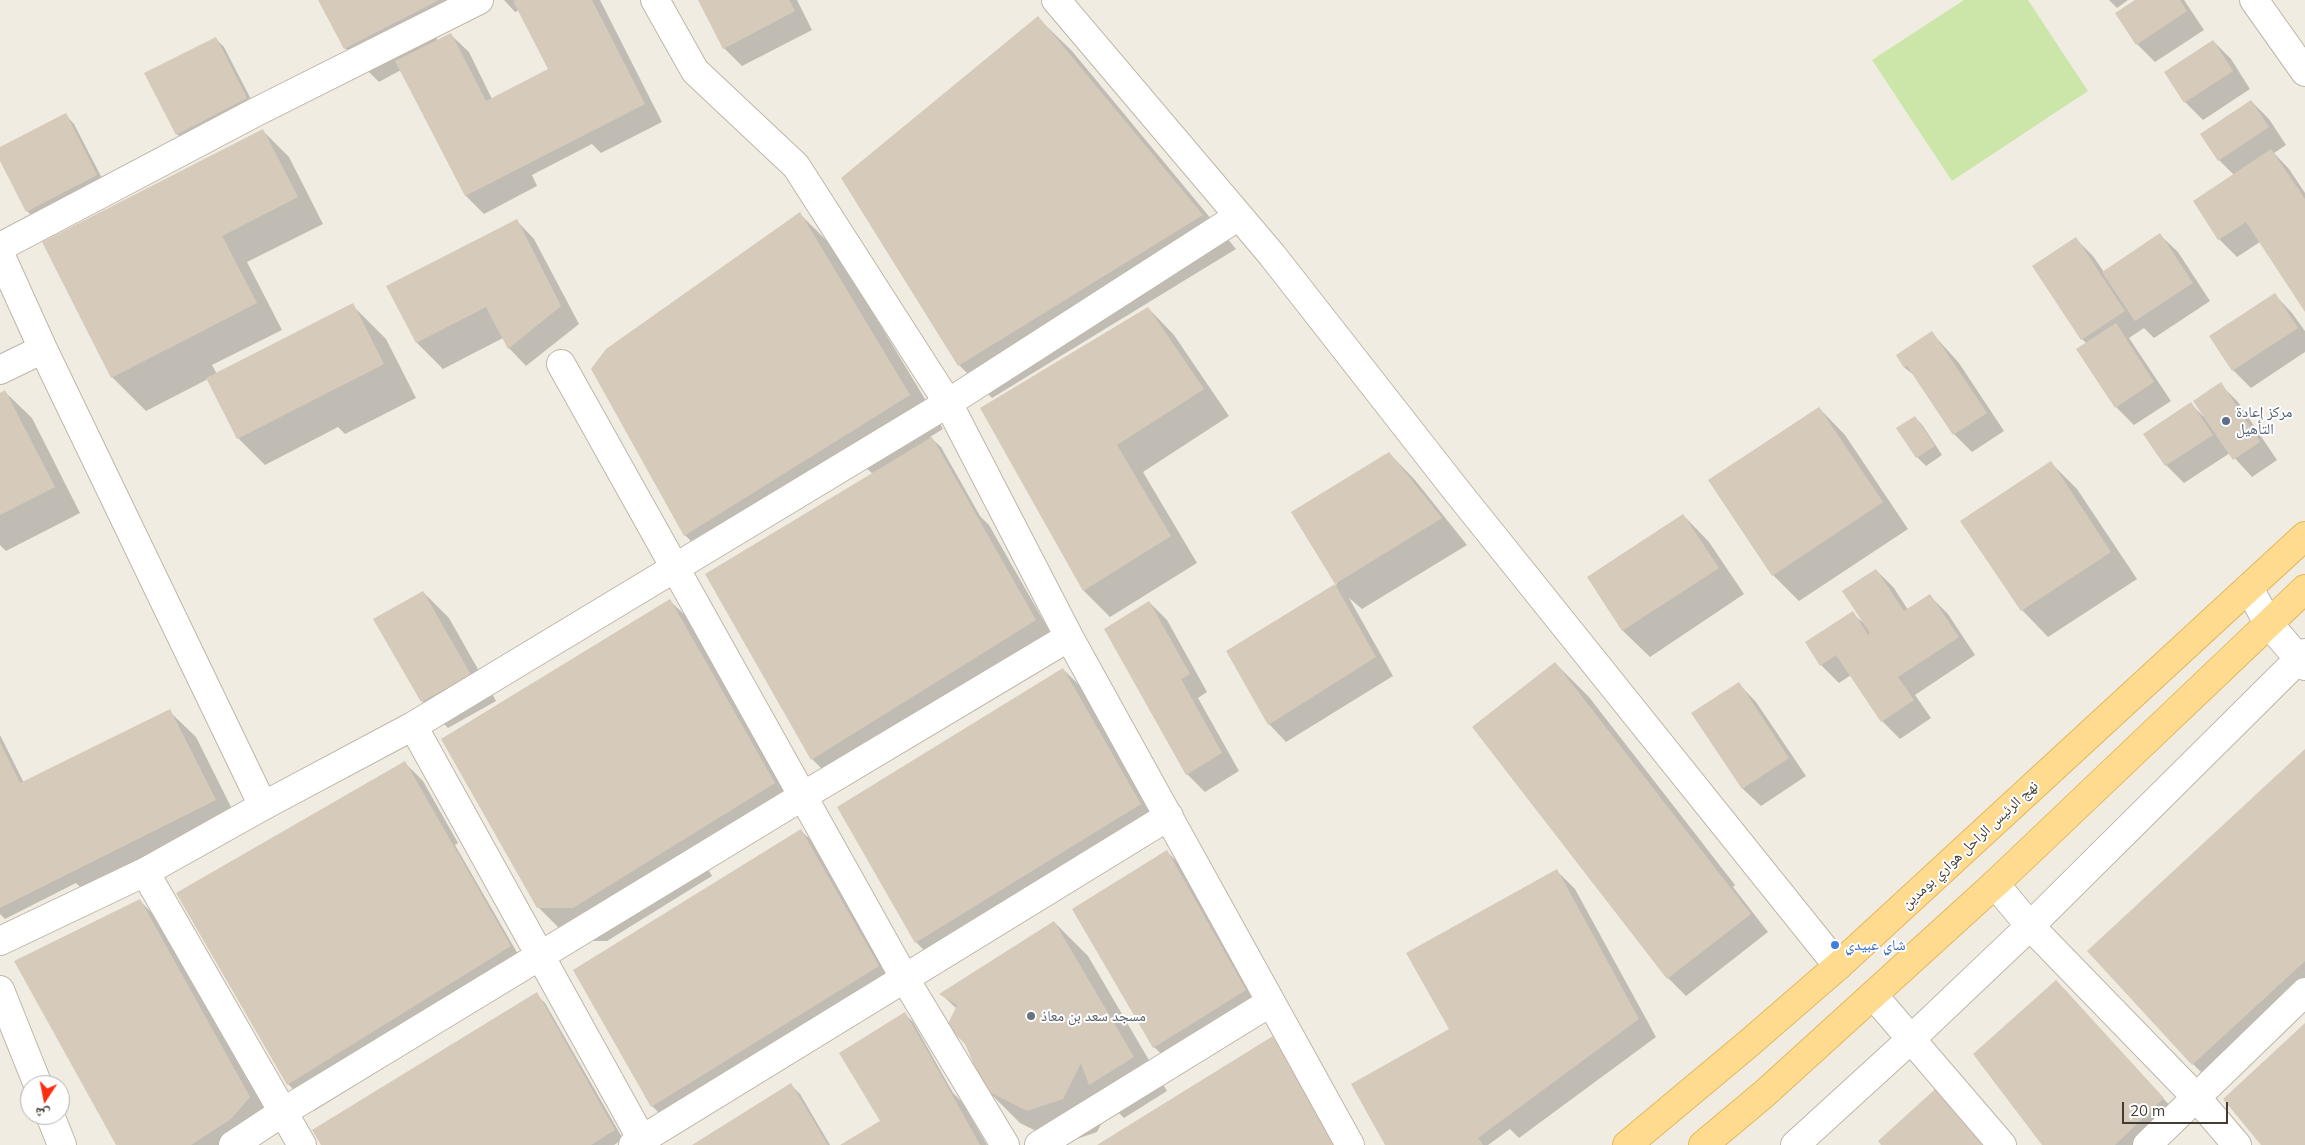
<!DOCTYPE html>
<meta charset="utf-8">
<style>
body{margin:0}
#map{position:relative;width:2305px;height:1145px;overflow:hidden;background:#f1ece2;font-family:Mulish,"Noto Naskh Arabic",sans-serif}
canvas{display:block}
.north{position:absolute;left:20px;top:1075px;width:50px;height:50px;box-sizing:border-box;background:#fff;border:1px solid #b3b1ad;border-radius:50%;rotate:191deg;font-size:14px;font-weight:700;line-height:20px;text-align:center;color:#423c33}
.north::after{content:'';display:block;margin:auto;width:18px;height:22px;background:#fb2d0f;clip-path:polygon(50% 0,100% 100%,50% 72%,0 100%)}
.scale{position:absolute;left:2122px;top:1102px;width:106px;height:22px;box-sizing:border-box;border:2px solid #423c33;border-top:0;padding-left:6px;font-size:15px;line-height:18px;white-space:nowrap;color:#423c33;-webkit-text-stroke:4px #fff;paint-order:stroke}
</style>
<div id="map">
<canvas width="2305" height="1145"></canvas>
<div class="north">ش</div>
<div class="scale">20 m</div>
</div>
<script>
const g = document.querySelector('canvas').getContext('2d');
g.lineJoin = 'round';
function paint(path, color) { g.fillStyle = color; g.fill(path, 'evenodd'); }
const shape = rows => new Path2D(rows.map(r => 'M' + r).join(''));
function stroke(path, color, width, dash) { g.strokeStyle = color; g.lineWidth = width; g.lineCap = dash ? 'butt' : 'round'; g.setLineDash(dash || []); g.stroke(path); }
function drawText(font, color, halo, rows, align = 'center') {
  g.font = font + ' Mulish,"Noto Naskh Arabic",sans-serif'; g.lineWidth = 4; g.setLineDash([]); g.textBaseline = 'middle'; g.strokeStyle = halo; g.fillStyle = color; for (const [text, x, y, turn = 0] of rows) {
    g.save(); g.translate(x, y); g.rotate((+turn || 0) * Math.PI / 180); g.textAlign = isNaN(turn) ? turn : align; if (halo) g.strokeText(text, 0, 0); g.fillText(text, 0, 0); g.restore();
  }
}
const green = shape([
 [1964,0,2028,0,2088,91,1952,181,1872,60]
]);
const shadow = shape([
 [320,0,492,0,432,30,438,41,451,35,469,52,492,99,550,69,519,10,515,12,504,0,600,0,662,122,601,153,592,144,532,175,537,186,484,214,466,196,401,70,379,82,345,48],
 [700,0,797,0,812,30,742,66,724,48],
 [2109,0,2128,0,2117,8],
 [2137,0,2184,0,2204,30,2155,62,2137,44],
 [1038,18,1072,51,1236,249,992,398,959,365],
 [215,38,224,47,255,107,186,143,177,134],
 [2213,41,2231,59,2250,89,2203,120,2185,102],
 [2251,101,2269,119,2286,145,2274,153,2289,169,2305,193,2305,310,2260,242,2237,257,2219,239,2194,202,2234,175,2219,160],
 [66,115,74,124,105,184,36,220,27,211,0,158,0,149],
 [263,131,289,157,323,224,247,262,282,330,212,365,217,374,352,305,386,339,416,398,345,434,338,427,265,465,238,438,208,379,146,411,112,377],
 [800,214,834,248,943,429,930,437,941,447,980,516,989,525,1054,639,838,785,812,759,873,474,865,467,711,562,685,535],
 [517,221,534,239,579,324,526,366,509,348,503,338,443,369,417,343],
 [2160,235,2178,252,2210,301,2154,338,2144,328,2129,338,2171,401,2134,425,2116,407,2087,344,2082,339,2076,239,2093,256,2104,272],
 [2275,295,2292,313,2305,331,2305,352,2251,388,2233,370,2211,336],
 [1148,308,1174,335,1229,416,1143,472,1197,563,1110,617,1084,591,982,409],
 [1932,333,1959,363,2004,431,1972,452,1954,434,1915,376,1905,368,1897,356],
 [2220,384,2238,402,2277,460,2252,477,2230,453,2184,483,2166,465,2191,404,2203,416],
 [5,392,32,418,80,513,6,551,0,545,0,395],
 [1819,408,1845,435,1908,529,1799,601,1773,575],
 [1915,417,1923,426,1942,455,1926,466,1917,457],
 [1389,453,1415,480,1467,545,1362,609,1349,598,1393,676,1286,742,1269,724,1228,652,1337,584,1292,513],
 [2051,463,2077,489,2137,579,2048,637,2022,610],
 [1683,515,1709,542,1744,594,1650,657,1623,631,1588,577],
 [1876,570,1894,588,1908,610,1930,596,1948,614,1975,655,1915,695,1931,718,1900,739,1882,721,1851,675,1839,683,1821,665,1852,613,1865,624],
 [423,592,449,618,496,701,448,728,422,701],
 [670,601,688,618,792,801,701,857,712,876,607,941,572,941,538,907,443,739],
 [1149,602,1167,620,1207,692,1198,698,1239,771,1205,792,1187,774,1106,629],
 [1555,663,1589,697,1735,885,1733,887,1768,932,1686,996,1668,978,1620,916],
 [1063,669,1089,695,1166,830,942,969,916,942,839,807],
 [1739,684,1756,702,1806,776,1761,806,1743,789,1693,713],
 [169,711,196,737,241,827,94,901,76,883,5,919,0,914,0,735,24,783],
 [2305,751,2305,1011,2211,1082,2193,1064],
 [405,763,423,781,458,843,455,845,519,956,378,1043,390,1064,314,1111,288,1084],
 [801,831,810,839,887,975,670,1124,652,1106,574,970],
 [1166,851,1193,877,1272,1017,1181,1073,1154,1047],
 [1557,871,1575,889,1656,1037,1519,1138,1510,1129,1488,1145,1386,1145,1450,1030],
 [140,901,166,927,275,1124,257,1145,117,1145],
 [1054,922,1088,956,1167,1091,1124,1118,1111,1105,1097,1132,1062,1144,1020,1123,986,1089,957,1009,941,994],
 [2065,990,2172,1108,2132,1145,2044,1145],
 [536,994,545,1003,623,1139,614,1145,322,1145],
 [905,1014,913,1022,953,1093,962,1102,987,1145,843,1145,882,1121],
 [1272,1038,1306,1071,1348,1145,1100,1145],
 [791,1085,800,1094,830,1145,694,1145]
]);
const building = shape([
 [318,0,439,0,344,49],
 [516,0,592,0,645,104,465,196,395,61,451,33,486,101,548,69,513,1],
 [698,0,789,0,795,11,723,49],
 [2135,0,2180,0,2187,11,2136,45,2115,13],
 [1038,16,1203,215,958,366,841,178],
 [216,37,247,98,176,135,144,73],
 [2213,40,2233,71,2184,103,2164,72],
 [2251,100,2269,127,2218,161,2200,134],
 [66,113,97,175,26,212,0,161,0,147],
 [263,129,298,197,222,236,257,303,111,378,42,242],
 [2271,149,2305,199,2305,312,2246,222,2218,240,2193,201],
 [800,212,910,395,684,536,591,369,606,349],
 [517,219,561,306,508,349,486,307,416,343,386,286],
 [2160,233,2193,283,2135,321,2102,272],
 [2076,237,2125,311,2081,340,2032,266],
 [2275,293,2298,328,2232,371,2209,336],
 [353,303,384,364,237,439,206,378],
 [1148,307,1204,389,1117,445,1171,536,1083,591,980,408],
 [2116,323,2154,382,2115,408,2076,349],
 [1932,331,1987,413,1953,435,1907,366,1904,368,1896,355],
 [2221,382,2260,442,2233,460,2193,401],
 [5,390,55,487,0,515,0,393],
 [2191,402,2213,435,2165,466,2143,434],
 [1819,407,1883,502,1772,576,1708,480],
 [1915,416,1935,446,1916,458,1896,428],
 [932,437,1036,620,811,760,705,574],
 [1389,452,1442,518,1335,584,1291,512],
 [2051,461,2111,552,2021,611,1960,521],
 [1683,514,1719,568,1622,631,1587,577],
 [1876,569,1904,611,1930,594,1959,637,1898,677,1914,700,1881,722,1836,655,1820,666,1805,642,1853,611,1868,635,1870,633,1842,591],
 [1335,584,1376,657,1268,725,1226,651],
 [423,591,471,675,421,702,373,619],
 [670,599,775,783,573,908,537,908,441,739],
 [1149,601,1190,674,1181,679,1222,753,1186,775,1104,629],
 [1555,662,1751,914,1667,979,1472,727],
 [1063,668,1141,804,915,943,837,807],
 [1739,682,1789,758,1742,789,1691,713],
 [170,709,216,800,0,908,0,742,20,783],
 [2305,749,2305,961,2192,1065,2087,951],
 [405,761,511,946,287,1085,176,893],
 [801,829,879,966,651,1107,573,970],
 [1167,850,1246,990,1153,1048,1072,909],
 [1557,869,1639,1019,1478,1138,1483,1145,1385,1145,1351,1084,1449,1029,1406,953],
 [140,899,250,1097,231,1119,191,1145,116,1145,14,961],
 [1054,921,1134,1057,1089,1085,1081,1063,1063,1099,1027,1111,985,1090,965,1044,947,1026,957,1005,939,994],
 [2056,980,2164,1098,2115,1145,2042,1145,1973,1054],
 [537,992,615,1130,591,1145,321,1145,312,1130],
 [905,1012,945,1082,980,1145,840,1145,880,1121,839,1053],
 [2305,1023,2305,1145,2261,1145,2223,1099],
 [1273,1036,1334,1145,1097,1145],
 [1943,1082,1989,1145,1881,1145,1878,1141],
 [791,1083,828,1145,692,1145]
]);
const minor = shape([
 [655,0,695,71,796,166,948,403,1069,637,1350,1145],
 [1056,0,1272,255,1456,490,1838,966],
 [2254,0,2305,72],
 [0,247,256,112,479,0],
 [0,254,43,349,263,806],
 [561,364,905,979,1005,1145],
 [0,370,43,349],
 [2249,588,2268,623,2305,666],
 [413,726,645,1145],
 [145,872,302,1145],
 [1995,884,2030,926,2196,1097,2237,1145],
 [0,941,145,872,263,806,413,726,948,403,1239,216],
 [0,990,38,1085],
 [1874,996,2002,1145],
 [50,1115,62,1145],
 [233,1145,283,1112,803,796,1069,637],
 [633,1145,1169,816],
 [1039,1145,1271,1002],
 [1795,1145,1910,1040,2030,926,2305,653],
 [2147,1145,2305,992]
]);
const primary = shape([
 [1627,1145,1748,1044,1838,966,2305,536],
 [1703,1145,1764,1094,1995,884,2305,589]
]);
const markers = [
 [2226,421,5,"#5c6f8a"],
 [1835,945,5,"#3f7fe0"],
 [1031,1016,5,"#6b7280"]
];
const serviceNames = [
 ["مركز إعادة",2236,412],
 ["التأهيل",2236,429]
];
const streetNames = [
 ["نهج الرئيس الراحل هواري بومدين",1970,845,-43]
];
const shopNames = [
 ["شاي عبيدي",1845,945]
];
const worshipNames = [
 ["مسجد سعد بن معاذ",1041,1016]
];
paint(green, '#cce6aa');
paint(shadow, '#0003');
paint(building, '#d6caba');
stroke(minor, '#bfb6a8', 30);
stroke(primary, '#e3b85e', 30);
stroke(minor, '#fff', 28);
stroke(primary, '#fedb8e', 28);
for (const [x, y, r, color] of markers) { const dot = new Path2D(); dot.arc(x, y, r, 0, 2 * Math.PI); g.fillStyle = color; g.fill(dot); stroke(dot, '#fff', 2); }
drawText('15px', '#4e5e75', '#fff', serviceNames, 'left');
drawText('15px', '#423c33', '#fff', streetNames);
drawText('15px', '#366cbe', '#fff', shopNames, 'left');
drawText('15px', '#5b616d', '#fff', worshipNames, 'left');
</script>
